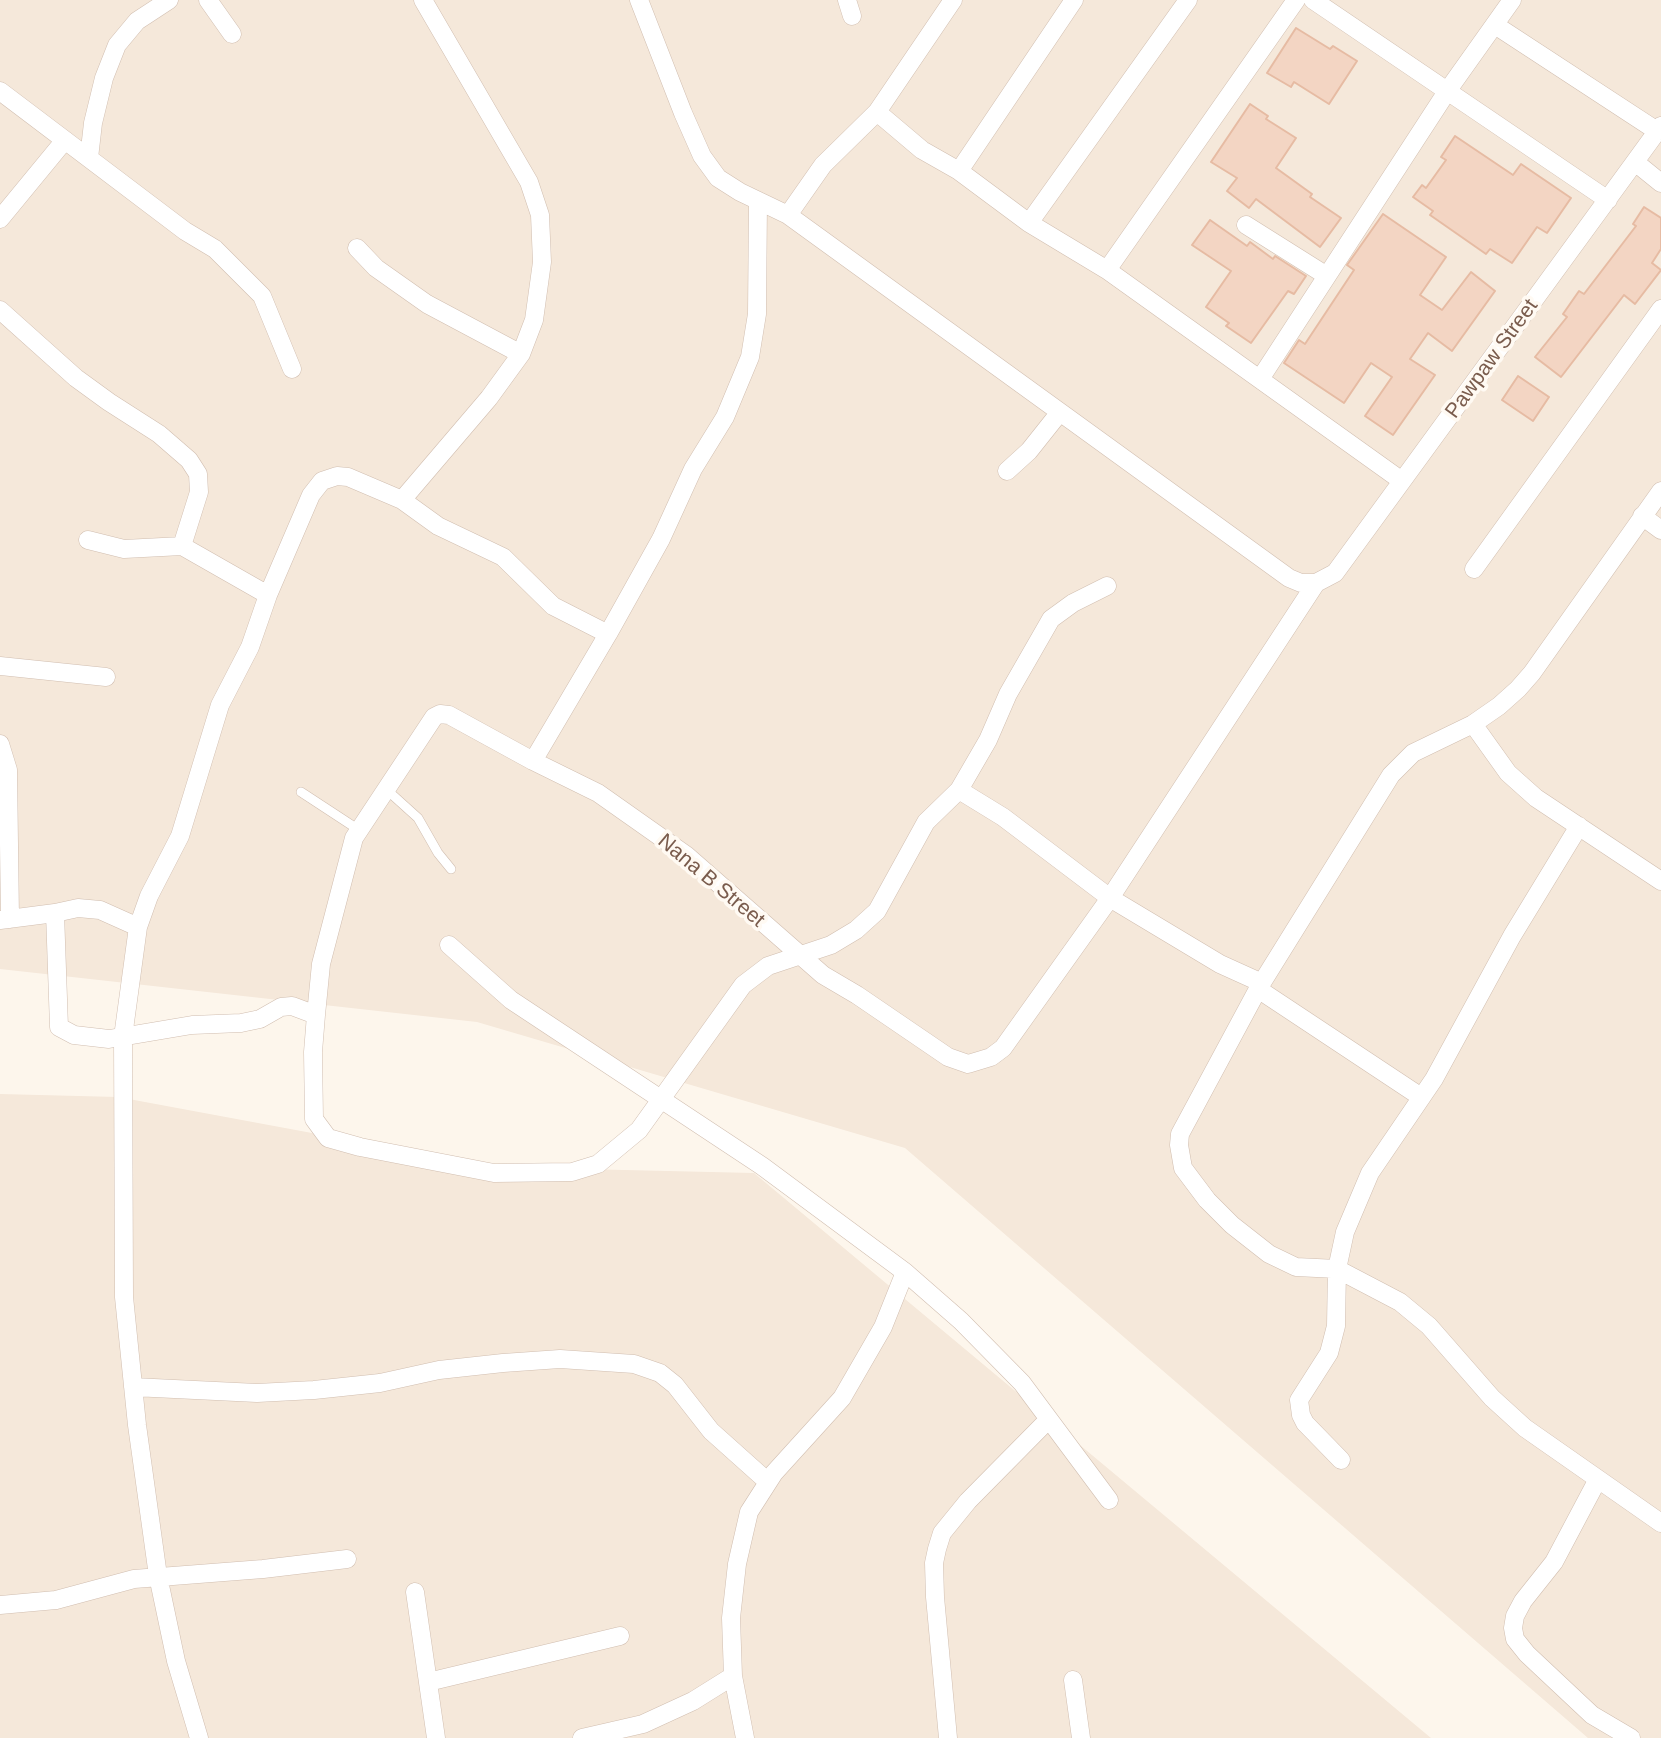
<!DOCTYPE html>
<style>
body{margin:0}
canvas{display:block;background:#fdf6ec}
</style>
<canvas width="1661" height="1738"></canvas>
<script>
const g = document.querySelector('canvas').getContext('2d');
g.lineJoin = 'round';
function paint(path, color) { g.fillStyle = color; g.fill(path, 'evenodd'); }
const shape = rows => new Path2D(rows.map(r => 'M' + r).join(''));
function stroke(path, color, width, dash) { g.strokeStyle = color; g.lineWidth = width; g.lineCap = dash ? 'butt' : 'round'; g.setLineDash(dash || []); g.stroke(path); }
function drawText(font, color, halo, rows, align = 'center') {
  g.font = font + ' Helvetica,sans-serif'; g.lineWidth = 7; g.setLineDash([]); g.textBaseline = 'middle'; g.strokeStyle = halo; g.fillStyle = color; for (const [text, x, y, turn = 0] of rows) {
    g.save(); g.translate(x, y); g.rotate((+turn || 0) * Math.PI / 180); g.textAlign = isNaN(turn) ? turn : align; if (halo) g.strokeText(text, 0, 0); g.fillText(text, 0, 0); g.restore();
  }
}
const residential = shape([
 [0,0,1661,0,1661,1738,1588,1738,905,1148,477,1022,0,969],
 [0,1094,118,1097,495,1167,754,1173,1431,1738,0,1738]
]);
const building = shape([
 [1296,28,1330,49,1333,46,1357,61,1329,104,1294,82,1291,87,1267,73,1296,28],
 [1250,104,1268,116,1266,119,1296,138,1276,168,1312,194,1310,197,1341,218,1320,247,1256,199,1249,208,1227,191,1237,178,1211,162,1250,104],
 [1455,136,1513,175,1521,164,1571,198,1547,233,1537,227,1512,263,1490,249,1486,254,1430,215,1433,211,1413,197,1422,185,1426,188,1446,160,1441,157,1455,136],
 [1644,207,1661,218,1661,249,1652,263,1661,270,1635,304,1624,295,1561,377,1535,357,1567,317,1563,314,1579,291,1584,294,1636,226,1633,224,1644,207],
 [1383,214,1446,257,1420,295,1442,310,1471,272,1495,291,1452,351,1428,333,1410,359,1435,375,1393,435,1365,416,1392,377,1371,363,1344,403,1284,363,1299,340,1305,344,1354,270,1347,265,1383,214],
 [1210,220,1247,246,1250,242,1273,259,1275,256,1306,276,1294,294,1288,291,1251,343,1226,326,1229,323,1206,307,1231,271,1192,245,1210,220],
 [1518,376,1549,397,1533,421,1502,400,1518,376]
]);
const lane = shape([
 [387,790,418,818,438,853,451,869],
 [301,792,359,830]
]);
const street = shape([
 [208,0,232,34],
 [639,0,683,113,702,156,718,178,740,192,788,215,1289,578,1301,583,1316,583,1335,573,1661,126],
 [847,0,852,16],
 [1313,0,1608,200],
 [1495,25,1657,131],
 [0,91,185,231,215,249,262,296,292,369],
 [877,112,922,150,959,171,1029,223,1107,270,1402,481],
 [89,158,93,123,104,78,117,45,137,21,169,0],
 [1635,162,1661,183],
 [959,171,1074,0],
 [788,215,823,165,877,112,953,0],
 [0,219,65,140],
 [1029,223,1188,0],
 [1246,225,1327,276],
 [357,248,376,268,427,304,521,354],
 [1107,270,1296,0],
 [0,310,76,378,109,402,159,434,189,460,198,474,199,492,182,546],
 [1260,379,1448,90,1512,0],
 [1007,471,1029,451,1060,412],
 [1661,491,1532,673,1518,689,1499,706,1473,724,1413,753,1391,775,1258,989,1180,1134,1179,1145,1183,1168,1207,1200,1232,1225,1269,1254,1296,1267,1337,1269,1400,1302,1429,1326,1492,1398,1525,1428,1661,1523],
 [402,500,489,398,521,354,534,320,542,262,540,215,529,182,423,0],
 [1642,516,1661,530],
 [88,540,124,549,182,546,268,595],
 [1474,569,1661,309],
 [0,666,106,677],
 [1473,724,1508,773,1536,798,1661,881],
 [0,744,8,770,10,919],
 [533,761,608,634,661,539,693,469,725,417,750,357,757,314,758,201],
 [959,790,1003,817,1110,898,1220,964,1262,983],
 [55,913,78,908,100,910,138,927],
 [0,920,55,913,59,1027,74,1035,109,1039,192,1025,241,1023,260,1019,281,1007,292,1006,316,1015,313,1052,314,1119,328,1138,360,1147,494,1173,572,1172,598,1164,639,1130,743,985,768,966,831,945,856,930,877,911,926,822,959,790,988,740,1008,694,1051,619,1073,603,1107,586],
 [449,945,511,1000,762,1166,905,1272,961,1321,1022,1383,1109,1500],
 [1258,989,1421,1097],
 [316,1015,321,964,354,838,434,717,440,714,449,715,533,761,598,793,686,855,823,975,857,995,948,1057,968,1064,991,1057,1003,1048,1110,898,1316,583],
 [133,1387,257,1393,314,1390,380,1383,439,1370,503,1363,560,1359,634,1364,660,1373,675,1385,711,1431,768,1482],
 [1341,1460,1305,1423,1301,1415,1299,1400,1329,1353,1336,1326,1337,1269,1345,1232,1370,1173,1434,1079,1512,936,1579,826],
 [1598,1479,1554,1562,1523,1601,1515,1616,1513,1628,1515,1639,1527,1654,1592,1715,1631,1738],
 [415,1592,436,1738],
 [0,1605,56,1600,134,1579,263,1569,347,1559],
 [1073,1680,1081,1738],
 [428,1682,620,1636],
 [199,1738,176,1661,158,1576,137,1425,124,1297,123,1037,138,927,149,896,180,836,220,705,250,647,268,595,311,495,322,481,337,476,348,477,402,500,438,526,503,557,553,606,608,634],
 [582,1738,643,1724,693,1701,733,1676],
 [745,1738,733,1676,731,1618,737,1564,749,1512,774,1473,842,1398,883,1327,905,1272],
 [948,1738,935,1597,934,1563,937,1549,942,1533,968,1501,1048,1420]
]);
const streetNames = [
 ["Pawpaw Street",1492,359,-54],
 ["Nana B Street",711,881,40]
];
paint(residential, '#f5e8da');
paint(building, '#f3d5c3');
stroke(building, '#e6bba3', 2);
stroke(lane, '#d1beb0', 10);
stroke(street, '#d1beb0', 19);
stroke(lane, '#fff', 9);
stroke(street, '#fff', 18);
drawText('21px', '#7a5c4d', '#fffaf3', streetNames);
</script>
